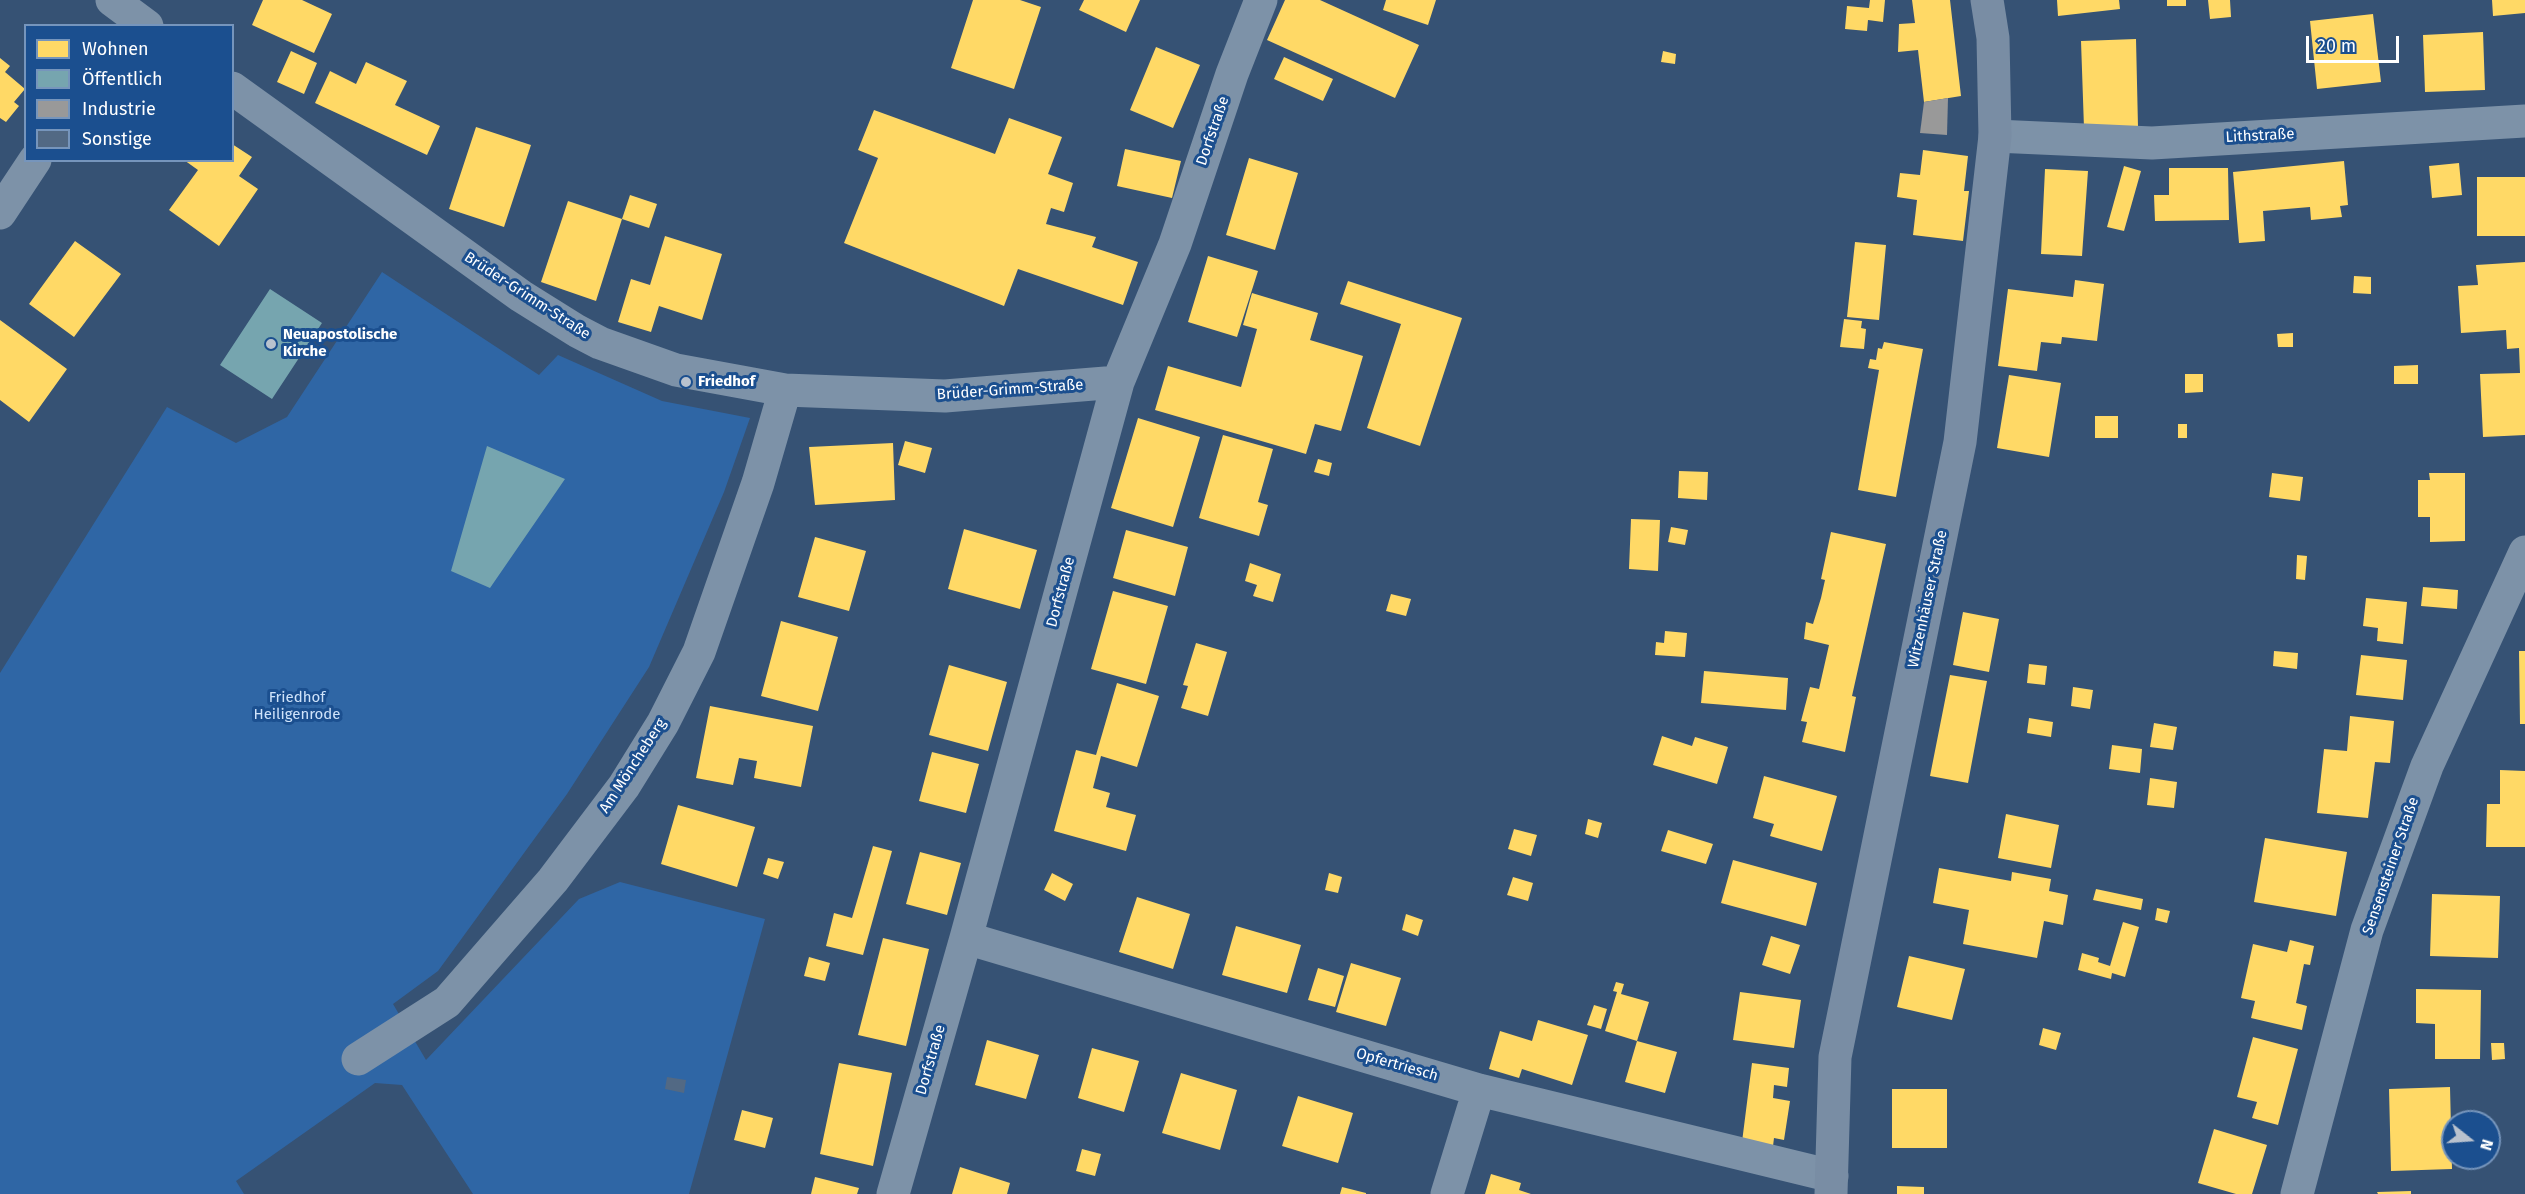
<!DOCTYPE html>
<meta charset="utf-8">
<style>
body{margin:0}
#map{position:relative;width:2525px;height:1194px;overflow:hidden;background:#365274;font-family:"Fira Sans",sans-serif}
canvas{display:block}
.legend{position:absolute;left:24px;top:24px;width:210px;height:138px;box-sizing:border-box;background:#1b4f8f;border:2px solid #7695bc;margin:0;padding:8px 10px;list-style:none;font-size:18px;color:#fff}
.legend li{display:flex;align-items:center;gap:12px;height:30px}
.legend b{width:30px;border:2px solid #7695bc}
.north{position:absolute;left:2441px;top:1110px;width:60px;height:60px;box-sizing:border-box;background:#1b4f8f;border:2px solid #7695bc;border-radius:50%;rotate:107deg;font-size:16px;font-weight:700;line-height:24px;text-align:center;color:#fff}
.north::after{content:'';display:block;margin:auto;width:21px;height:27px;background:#b9c2ce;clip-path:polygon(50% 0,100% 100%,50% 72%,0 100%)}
.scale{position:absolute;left:2306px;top:36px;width:93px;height:27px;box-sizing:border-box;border:3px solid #fff;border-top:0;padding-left:8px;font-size:18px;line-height:21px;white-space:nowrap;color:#fff;-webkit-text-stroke:4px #1b4f8f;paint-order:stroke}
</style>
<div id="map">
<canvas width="2525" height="1194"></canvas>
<ul class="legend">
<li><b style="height:16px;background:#ffd966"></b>Wohnen</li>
<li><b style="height:16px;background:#76a5af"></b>Öffentlich</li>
<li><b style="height:16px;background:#999"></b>Industrie</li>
<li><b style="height:16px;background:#526984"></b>Sonstige</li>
</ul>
<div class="north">N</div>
<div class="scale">20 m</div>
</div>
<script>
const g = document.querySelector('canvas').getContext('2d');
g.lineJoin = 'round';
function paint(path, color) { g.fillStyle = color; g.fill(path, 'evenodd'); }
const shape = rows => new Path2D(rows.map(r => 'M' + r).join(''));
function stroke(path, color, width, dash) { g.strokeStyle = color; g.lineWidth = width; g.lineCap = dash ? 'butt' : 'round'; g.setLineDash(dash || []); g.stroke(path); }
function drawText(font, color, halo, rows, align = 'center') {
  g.font = font + ' "Fira Sans",sans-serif'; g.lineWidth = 6; g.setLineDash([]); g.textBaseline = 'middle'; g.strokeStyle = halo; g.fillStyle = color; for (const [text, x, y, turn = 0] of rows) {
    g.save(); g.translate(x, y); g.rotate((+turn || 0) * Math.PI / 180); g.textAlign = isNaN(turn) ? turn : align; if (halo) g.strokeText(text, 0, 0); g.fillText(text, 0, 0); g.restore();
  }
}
const green = shape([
 [382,272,539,375,558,355,662,401,750,418,724,492,649,667,567,794,438,971,393,1004,426,1060,579,899,620,882,765,919,689,1194,473,1194,402,1085,375,1083,236,1181,244,1194,0,1194,0,673,167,407,236,443,287,417]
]);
const homes = shape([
 [263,0,302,0,332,14,314,53,252,25],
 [973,0,1020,0,1041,7,1014,89,951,68],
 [1084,0,1140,0,1126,32,1079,10],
 [1285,0,1320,0,1419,45,1395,98,1267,40],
 [1386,0,1436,0,1428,25,1383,10],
 [1870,0,1885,0,1883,22,1868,20,1867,31,1845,29,1847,6,1869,8],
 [1912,0,1950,0,1961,96,1924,102,1918,50,1898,52,1899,24,1915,23],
 [2057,0,2119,0,2120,9,2058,16],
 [2167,0,2186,0,2186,6,2167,6],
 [2208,0,2230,0,2231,17,2210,19],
 [2492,0,2525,0,2525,13,2493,16],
 [2373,14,2381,82,2317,89,2310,21],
 [2483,32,2485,90,2425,92,2423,35],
 [2136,39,2138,127,2084,128,2081,41],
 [1156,47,1200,65,1173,128,1130,110],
 [291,51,317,63,304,94,277,82],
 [1663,51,1676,54,1675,64,1661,62],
 [1284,57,1333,79,1323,101,1274,79],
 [0,58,10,66,5,72,25,89,14,102,19,106,6,122,0,118],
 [366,62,407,81,395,105,440,126,427,155,315,103,330,71,356,84],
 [874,110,995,154,1009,118,1062,137,1048,174,1073,183,1064,212,1051,208,1046,224,1096,237,1092,247,1138,262,1123,305,1018,269,1004,306,844,243,878,158,858,150],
 [476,127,531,145,504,227,449,209],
 [232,144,252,157,239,176,258,189,219,246,169,210,198,170,184,160,232,160],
 [1125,149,1181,161,1172,198,1117,186],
 [1923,150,1968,156,1964,191,1969,191,1963,241,1913,235,1917,200,1897,197,1900,173,1920,175],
 [1249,158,1298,173,1275,250,1226,235],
 [2344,161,2348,205,2340,206,2342,217,2311,220,2310,207,2263,211,2265,241,2239,243,2233,172],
 [2459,163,2462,195,2432,198,2429,166],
 [2124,166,2141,171,2124,231,2107,227],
 [2169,168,2228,168,2229,220,2155,221,2154,195,2169,195],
 [2045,169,2088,171,2082,256,2041,254],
 [2477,177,2525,177,2525,236,2477,236],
 [630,195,657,204,649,228,622,219],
 [568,201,622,219,596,301,541,282],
 [665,236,722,254,702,320,659,306,651,332,618,322,631,279,650,285],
 [75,241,121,274,74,337,29,304],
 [1855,242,1886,245,1879,320,1847,317],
 [1208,256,1258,271,1237,337,1188,322],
 [2525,262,2525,435,2483,437,2480,374,2520,373,2519,348,2507,349,2506,330,2461,333,2458,286,2478,285,2476,265],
 [2354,276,2371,277,2371,294,2353,293],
 [2075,280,2104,284,2097,341,2062,337,2061,344,2041,342,2037,371,1998,366,2008,289,2073,297],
 [1348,281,1462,318,1420,446,1367,428,1401,324,1340,304],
 [1252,293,1318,313,1310,340,1363,356,1341,431,1315,424,1306,454,1155,410,1168,366,1241,387,1257,329,1243,325],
 [1844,319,1862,321,1861,328,1866,329,1864,349,1840,347],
 [0,320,67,369,29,422,0,400],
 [2293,333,2293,347,2278,347,2277,334],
 [1884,342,1923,349,1896,497,1858,490,1879,370,1868,368,1870,359,1876,360,1878,348,1882,349],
 [2418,365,2418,384,2394,384,2394,366],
 [2185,374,2203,374,2203,392,2185,393],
 [2009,375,2061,383,2049,457,1997,448],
 [2095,416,2118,416,2118,438,2095,438],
 [1138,418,1200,437,1173,527,1111,508],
 [2178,424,2187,424,2187,438,2178,438],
 [1223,435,1273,449,1258,502,1268,505,1259,536,1199,518],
 [905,441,932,448,925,473,898,465],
 [893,443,895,500,815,505,809,447],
 [1318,459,1332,463,1329,476,1314,472],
 [1679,471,1708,472,1707,500,1678,498],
 [2272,473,2303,477,2300,501,2269,497],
 [2429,473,2465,473,2465,541,2430,542,2430,517,2418,517,2418,480,2430,480],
 [1631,519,1660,520,1658,571,1629,569],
 [1671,527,1688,530,1685,545,1668,542],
 [964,529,1037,550,1020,609,948,589],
 [1126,530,1188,547,1175,596,1113,578],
 [1831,532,1886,544,1852,696,1856,697,1845,752,1802,742,1807,722,1801,721,1810,687,1819,689,1829,645,1804,639,1806,622,1813,624,1821,598,1825,580,1821,579],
 [815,537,866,551,849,611,798,597],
 [2297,555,2307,556,2305,580,2296,579],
 [1250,563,1281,574,1273,602,1253,596,1257,585,1245,581],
 [2423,587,2458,590,2457,609,2421,606],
 [1113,591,1168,606,1146,684,1091,669],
 [1391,594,1411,599,1406,616,1386,611],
 [2366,598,2407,602,2403,644,2377,641,2378,628,2363,626],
 [1963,612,1999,619,1989,672,1953,665],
 [781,621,838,637,818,711,761,696],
 [1665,631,1687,633,1685,657,1655,655,1656,642,1664,643],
 [1196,643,1227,652,1208,716,1181,708,1188,686,1183,685],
 [2274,651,2298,653,2297,669,2273,666],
 [2519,651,2525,651,2525,724,2520,724],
 [2361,655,2407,660,2403,700,2356,695],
 [2029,664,2047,666,2045,685,2027,683],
 [949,665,1007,682,988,751,929,735],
 [1704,671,1788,678,1786,710,1701,703],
 [1950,675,1987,681,1968,783,1930,776],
 [1117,683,1159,696,1137,767,1101,756,1093,788,1110,793,1106,807,1136,815,1126,851,1054,831,1076,750,1096,755],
 [2073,687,2093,690,2090,709,2071,706],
 [710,706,813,726,801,787,754,778,757,761,739,758,733,785,696,778],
 [2350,716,2394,721,2390,763,2375,762,2368,818,2317,813,2324,749,2347,751],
 [2029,718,2053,722,2051,737,2027,733],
 [2154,723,2177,727,2173,750,2150,747],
 [1662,736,1692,746,1695,737,1728,747,1717,784,1653,765],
 [2112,745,2142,749,2140,773,2109,769],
 [932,752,979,764,966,813,919,801],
 [2500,770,2525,771,2525,847,2486,847,2487,804,2500,804],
 [1764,776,1837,796,1822,851,1770,836,1774,824,1753,818],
 [2150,778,2177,782,2174,808,2147,805],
 [678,805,755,827,737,887,661,864],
 [2006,814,2059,825,2051,868,1998,858],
 [1588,819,1602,823,1598,838,1585,834],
 [1514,829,1537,835,1531,856,1508,849],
 [1668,830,1713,844,1706,864,1661,851],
 [2265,838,2347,852,2336,916,2254,902],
 [873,846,892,851,863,955,826,946,834,913,852,918],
 [920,852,961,863,947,915,906,904],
 [768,858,784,862,778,879,763,874],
 [1733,860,1817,883,1806,926,1721,903],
 [1939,868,2011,881,2012,872,2051,879,2049,891,2068,895,2063,925,2044,921,2037,958,1963,944,1969,910,1933,903],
 [1052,873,1073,884,1065,901,1044,890],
 [1329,873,1342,877,1338,893,1325,890],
 [1513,877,1533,883,1528,901,1507,895],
 [2096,889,2143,899,2141,910,2093,900],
 [2432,894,2500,896,2498,958,2430,956],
 [1137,897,1190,914,1173,969,1119,952],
 [2157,908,2170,911,2167,923,2155,920],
 [1406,914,1423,920,1418,936,1402,930],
 [2123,922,2139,927,2125,977,2112,973,2111,979,2078,970,2082,953,2099,958,2098,962,2110,966],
 [1236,926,1301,945,1287,993,1222,975],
 [1771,936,1800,945,1790,974,1762,965],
 [883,938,929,949,906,1046,858,1035],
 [2290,940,2314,946,2310,965,2304,964,2296,1003,2307,1006,2302,1030,2251,1018,2255,1001,2241,998,2253,944,2287,952],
 [1909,956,1965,969,1952,1020,1897,1007],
 [809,957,830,963,825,981,804,976],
 [1351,963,1401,978,1386,1026,1336,1012],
 [1318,968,1344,976,1335,1007,1308,1000],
 [1616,982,1624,984,1621,994,1649,1002,1637,1041,1677,1052,1665,1093,1625,1082,1637,1041,1605,1031,1617,992,1613,991],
 [2416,989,2481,990,2480,1059,2435,1059,2435,1024,2416,1023],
 [1740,992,1801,1000,1794,1048,1733,1040],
 [1594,1005,1607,1009,1601,1029,1587,1025],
 [1538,1020,1588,1035,1572,1085,1522,1069,1519,1078,1489,1069,1500,1031,1532,1041],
 [2043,1028,2061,1033,2056,1050,2039,1045],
 [2253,1037,2298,1049,2278,1125,2252,1118,2257,1102,2237,1097],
 [987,1040,1039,1055,1026,1099,975,1085],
 [2491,1043,2504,1043,2505,1059,2492,1060],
 [1092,1048,1139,1061,1124,1112,1078,1098],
 [839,1063,892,1073,873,1166,820,1154],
 [1752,1063,1789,1068,1787,1087,1774,1085,1773,1098,1790,1101,1784,1140,1774,1138,1773,1146,1742,1142],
 [1181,1073,1237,1090,1220,1150,1162,1133],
 [2450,1087,2452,1169,2391,1171,2389,1089],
 [1892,1089,1947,1089,1947,1148,1892,1148],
 [1298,1096,1353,1113,1338,1163,1282,1146],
 [742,1110,773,1118,765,1148,734,1140],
 [2214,1129,2267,1145,2252,1194,2236,1194,2198,1183],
 [1082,1149,1101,1154,1095,1176,1076,1171],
 [960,1167,1010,1183,1007,1194,952,1194],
 [1491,1174,1521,1183,1519,1190,1531,1194,1485,1194],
 [815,1177,859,1188,857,1194,811,1194],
 [1897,1186,1924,1187,1924,1194,1897,1194],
 [1342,1187,1366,1193,1366,1194,1340,1194],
 [2411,1191,2411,1194,2378,1194,2377,1192]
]);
const public = shape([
 [270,289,322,323,272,399,220,365],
 [487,446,565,479,490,588,451,571]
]);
const industry = shape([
 [1948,98,1947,135,1920,133,1924,102]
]);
const building = shape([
 [667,1077,686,1080,684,1093,665,1089]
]);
const street = shape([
 [112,0,147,26],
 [232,88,521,296,577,331,600,343,676,370,785,390,945,396,1118,382],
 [1995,136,2152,143,2525,121],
 [0,213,35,160],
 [966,938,1479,1090,1832,1176],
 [358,1059,447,1002,553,880,624,786,663,723,699,652,758,483,785,390],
 [893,1194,966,938,1118,382,1175,244,1232,74,1261,0],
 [1447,1194,1479,1090],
 [2297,1194,2367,930,2427,766,2525,552]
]);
const secondary = shape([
 [1831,1194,1835,1057,1960,442,1995,136,1993,38,1987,0]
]);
const markers = [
 [271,344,6,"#b9c2ce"],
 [686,382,6,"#b9c2ce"]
];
const streetNames = [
 ["Dorfstraße",1213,131,-71],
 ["Lithstraße",2260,136,-3],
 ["Brüder-Grimm-Straße",527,296,33],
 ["Brüder-Grimm-Straße",1010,390,-4],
 ["Dorfstraße",1061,592,-75],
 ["Witzenhäuser Straße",1928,599,-78],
 ["Am Möncheberg",633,766,-57],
 ["Sensensteiner Straße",2391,866,-71],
 ["Dorfstraße",931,1060,-74],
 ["Opfertriesch",1397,1065,16]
];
const poiNames = [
 ["Neuapostolische",283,335],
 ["Kirche",283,352],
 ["Friedhof",698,382]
];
const parkNames = [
 ["Friedhof",297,698],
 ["Heiligenrode",297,715]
];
paint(green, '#2f66a5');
paint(homes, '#ffd966');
paint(public, '#76a5af');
paint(industry, '#999');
paint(building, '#526984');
stroke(street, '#7d92a8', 33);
stroke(secondary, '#798da4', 33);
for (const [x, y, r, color] of markers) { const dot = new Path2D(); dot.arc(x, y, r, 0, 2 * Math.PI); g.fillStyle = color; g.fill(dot); stroke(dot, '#1b4f8f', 2); }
drawText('15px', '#fff', '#1b4f8f', streetNames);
drawText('bold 15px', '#fff', '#1b4f8f', poiNames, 'left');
drawText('15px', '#cfe3fa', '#1b4f8f', parkNames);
</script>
